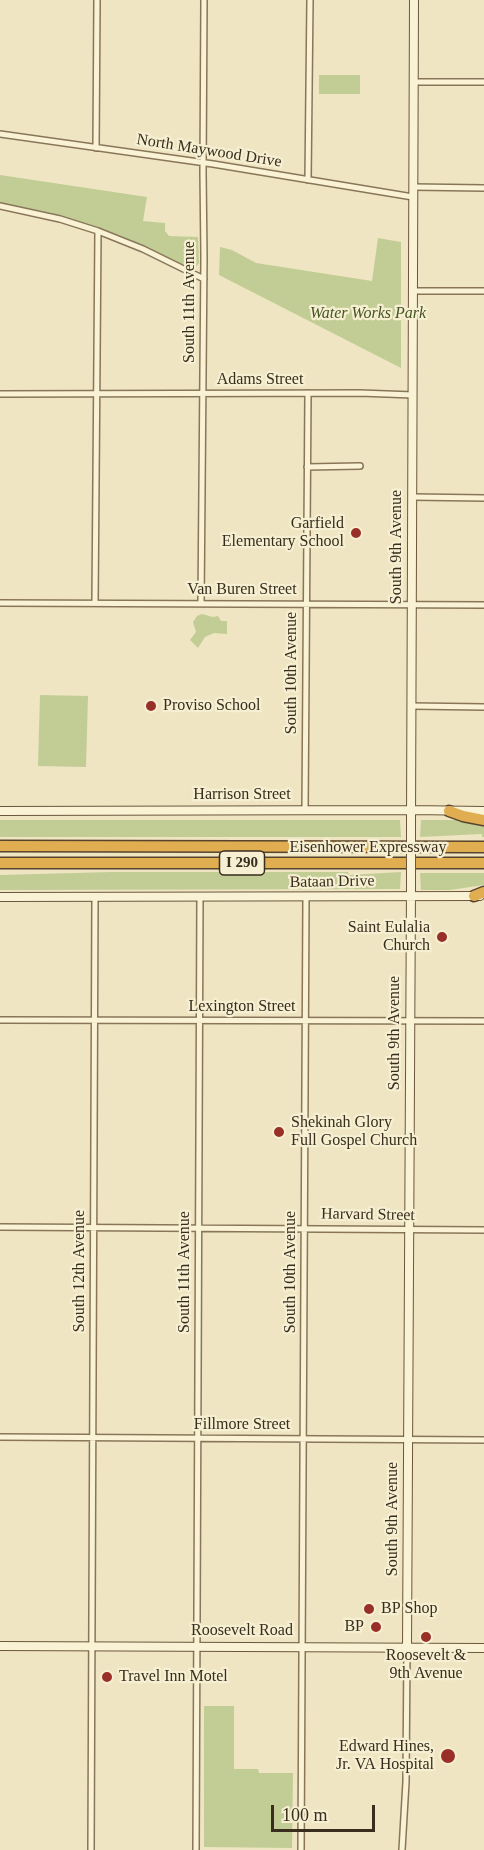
<!DOCTYPE html>
<style>
body{margin:0}
#map{position:relative;width:484px;height:1850px;overflow:hidden;background:#efe5c2;font-family:Georgia,serif}
canvas{display:block}
.scale{position:absolute;left:271px;top:1805px;width:104px;height:27px;box-sizing:border-box;border:3px solid #392d1d;border-top:0;padding-left:8px;font-size:18px;line-height:21px;white-space:nowrap;color:#392d1d;-webkit-text-stroke:4px #f6efd2;paint-order:stroke}
</style>
<div id="map">
<canvas width="484" height="1850"></canvas>
<div class="scale">100 m</div>
</div>
<script>
const g = document.querySelector('canvas').getContext('2d');
g.lineJoin = 'round';
function paint(path, color) { g.fillStyle = color; g.fill(path, 'evenodd'); }
const shape = rows => new Path2D(rows.map(r => 'M' + r).join(''));
function stroke(path, color, width, dash) { g.strokeStyle = color; g.lineWidth = width; g.lineCap = dash ? 'butt' : 'round'; g.setLineDash(dash || []); g.stroke(path); }
function drawText(font, color, halo, rows, align = 'center') {
  g.font = font + ' Georgia,serif'; g.lineWidth = 4.5; g.setLineDash([]); g.textBaseline = 'middle'; g.strokeStyle = halo; g.fillStyle = color; for (const [text, x, y, turn = 0] of rows) {
    g.save(); g.translate(x, y); g.rotate((+turn || 0) * Math.PI / 180); g.textAlign = isNaN(turn) ? turn : align; if (halo) g.strokeText(text, 0, 0); g.fillText(text, 0, 0); g.restore();
  }
}
const green = shape([
 [319,75,360,75,360,94,319,94],
 [0,175,147,197,143,221,165,223,165,231,169,236,198,237,199,263,196,267,190,268,128,239,95,226,59,216,0,203],
 [378,238,401,242,401,368,219,275,220,247,232,250,256,263,372,281],
 [202,614,213,617,218,616,221,621,227,621,227,634,214,633,205,637,198,648,190,640,196,632,193,622,197,616],
 [40,695,88,696,86,767,38,766],
 [0,820,400,820,401,837,0,837],
 [421,820,458,820,484,824,484,837,482,837,482,834,420,837],
 [112,872,348,872,349,875,401,872,400,889,0,890,0,875],
 [420,873,484,873,484,885,450,890,421,890],
 [204,1706,234,1706,234,1769,258,1769,259,1773,293,1773,292,1848,204,1847]
]);
const street = shape([
 [414,82,484,82],
 [0,134,213,164,413,197],
 [96,148,97,0],
 [308,180,310,0],
 [413,187,484,188],
 [0,206,60,219,98,231,143,249,204,279],
 [413,291,484,291],
 [0,394,360,393,413,395],
 [307,467,360,466],
 [412,497,484,498],
 [0,603,484,605],
 [95,603,98,231],
 [201,604,204,257,203,172,204,0],
 [411,706,484,707],
 [305,810,308,393],
 [0,1020,484,1021],
 [0,1227,484,1230],
 [0,1437,484,1440],
 [91,1850,95,897],
 [196,1850,200,897],
 [301,1850,306,897],
 [402,1850,406,1782,407,1647]
]);
const secondary = shape([
 [0,811,411,810,484,811],
 [411,822,414,0],
 [0,897,480,896],
 [0,1646,484,1648],
 [407,1647,411,887]
]);
const highway = shape([
 [449,811,463,816,484,820],
 [0,846,484,847],
 [0,863,484,863],
 [474,896,484,892]
]);
const secondaryBridge = shape([
 [411,887,411,822]
]);
const markers = [
 [356,533,6,"#993028"],
 [151,706,6,"#993028"],
 [442,937,6,"#993028"],
 [279,1132,6,"#993028"],
 [369,1609,6,"#993028"],
 [376,1627,6,"#993028"],
 [426,1637,6,"#993028"],
 [107,1677,6,"#993028"],
 [448,1756,8,"#993028"]
];
const shields = [
 [242,863,45]
];
const shieldNames = [
 ["I 290",242,863]
];
const streetNames = [
 ["North Maywood Drive",209,151,9],
 ["South 11th Avenue",190,302,-90],
 ["Adams Street",260,380],
 ["South 9th Avenue",397,547,-90],
 ["Van Buren Street",242,590],
 ["South 10th Avenue",292,673,-90],
 ["Harrison Street",242,795],
 ["Eisenhower Expressway",368,848],
 ["Bataan Drive",332,882,-1],
 ["Lexington Street",242,1007],
 ["South 9th Avenue",395,1033,-90],
 ["Harvard Street",368,1215,1],
 ["South 12th Avenue",80,1271,-90],
 ["South 11th Avenue",185,1272,-90],
 ["South 10th Avenue",291,1272,-90],
 ["Fillmore Street",242,1425],
 ["South 9th Avenue",393,1519,-90],
 ["Roosevelt Road",242,1631]
];
const parkNames = [
 ["Water Works Park",368,314]
];
const poiNames = [
 ["Garfield",344,524],
 ["Elementary School",344,542],
 ["Proviso School",163,706,"left"],
 ["Saint Eulalia",430,928],
 ["Church",430,946],
 ["Shekinah Glory",291,1123,"left"],
 ["Full Gospel Church",291,1141,"left"],
 ["BP Shop",381,1609,"left"],
 ["BP",364,1627],
 ["Roosevelt &",426,1656,"center"],
 ["9th Avenue",426,1674,"center"],
 ["Travel Inn Motel",119,1677,"left"],
 ["Edward Hines,",434,1747],
 ["Jr. VA Hospital",434,1765]
];
paint(green, '#c2cd96');
stroke(street, '#897659', 8);
stroke(secondary, '#6b573c', 10);
stroke(highway, '#57442d', 13);
stroke(street, '#f9f2d5', 5);
stroke(secondary, '#f9f2d5', 8);
stroke(highway, '#e0ad51', 10);
stroke(secondaryBridge, '#6b573c', 10, []);
stroke(secondaryBridge, '#f9f2d5', 8);
for (const [x, y, r, color] of markers) { const dot = new Path2D(); dot.arc(x, y, r, 0, 2 * Math.PI); g.fillStyle = color; g.fill(dot); stroke(dot, '#f6efd2', 2); }
for (const [x, y, w] of shields) { const box = new Path2D(); box.roundRect(x - w / 2, y - 12, w, 24, 4.5); g.fillStyle = '#f6efd2'; g.fill(box); stroke(box, '#392d1d', 1.5); }
drawText('bold 15px', '#392d1d', null, shieldNames);
drawText('16px', '#392d1d', '#f6efd2', streetNames);
drawText('italic 16px', '#455523', '#f6efd2', parkNames);
drawText('16px', '#392d1d', '#f6efd2', poiNames, 'right');
</script>
